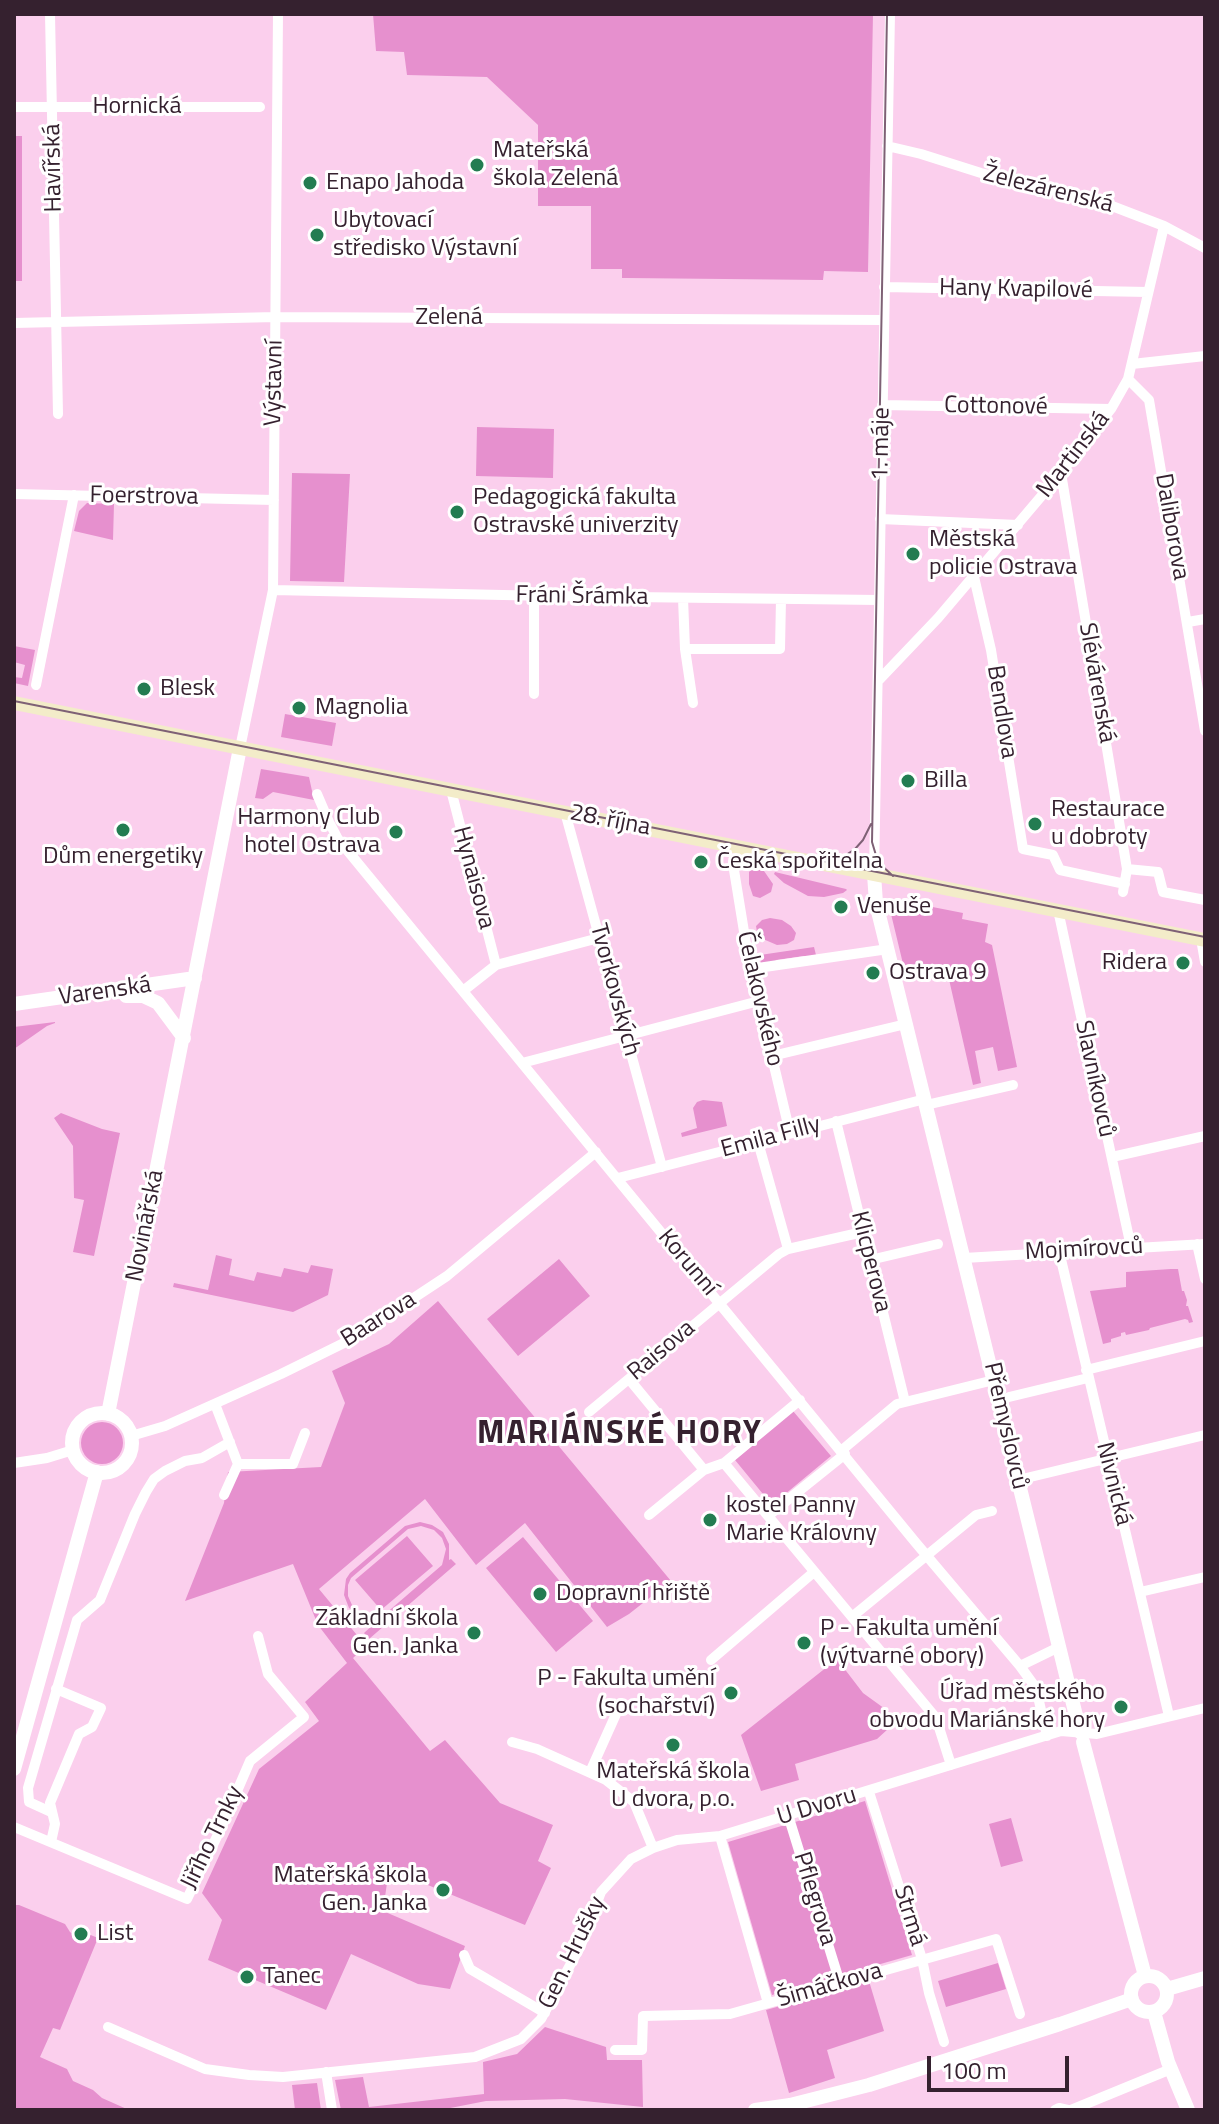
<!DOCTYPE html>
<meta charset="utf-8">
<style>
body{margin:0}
#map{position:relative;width:1219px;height:2124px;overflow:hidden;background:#fbcfed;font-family:"Titillium Web",sans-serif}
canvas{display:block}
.frame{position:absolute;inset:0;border:16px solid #35212f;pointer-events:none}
.scale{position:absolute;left:927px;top:2056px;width:142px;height:36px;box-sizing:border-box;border:4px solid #35212f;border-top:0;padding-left:10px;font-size:24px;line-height:28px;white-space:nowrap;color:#35212f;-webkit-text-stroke:6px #fff;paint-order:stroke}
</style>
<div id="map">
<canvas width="1219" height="2124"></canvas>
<div class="frame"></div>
<div class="scale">100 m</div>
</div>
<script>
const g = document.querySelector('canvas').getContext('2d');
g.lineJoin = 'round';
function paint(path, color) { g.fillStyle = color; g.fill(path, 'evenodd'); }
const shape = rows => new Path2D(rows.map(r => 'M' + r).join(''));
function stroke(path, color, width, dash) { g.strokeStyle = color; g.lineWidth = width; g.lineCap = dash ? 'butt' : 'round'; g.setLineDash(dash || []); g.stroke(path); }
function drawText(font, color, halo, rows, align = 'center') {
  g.font = font + ' "Titillium Web",sans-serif'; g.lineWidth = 6; g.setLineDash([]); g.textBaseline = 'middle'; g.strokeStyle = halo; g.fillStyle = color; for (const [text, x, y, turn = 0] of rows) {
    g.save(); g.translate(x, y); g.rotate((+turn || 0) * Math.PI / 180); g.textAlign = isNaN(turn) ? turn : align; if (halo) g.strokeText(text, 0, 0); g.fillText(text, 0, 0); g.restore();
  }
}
const green = shape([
 [373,14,873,14,868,272,824,271,823,280,627,278,622,278,622,269,591,269,591,206,538,206,538,125,487,77,407,75,404,52,376,51],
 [14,136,22,136,22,281,14,281],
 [477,427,554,429,553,478,476,476],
 [292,473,350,474,344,582,290,581],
 [87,503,114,504,113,540,74,531,79,511],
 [14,646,35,650,28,686,14,683,14,677,22,678,25,665,14,662],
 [285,714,336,723,332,746,281,737],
 [261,769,309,777,314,800,273,792,263,799,255,798],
 [753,868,764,871,773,884,771,892,760,898,753,896,749,884,749,872],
 [775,872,846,889,847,890,843,893,824,897,808,896,784,883,774,874],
 [897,900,963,913,962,919,988,924,985,942,992,945,1017,1067,998,1071,993,1047,975,1051,981,1083,973,1085,948,975,940,976,937,964,905,972,891,914],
 [770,918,782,920,791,926,796,933,794,940,787,944,777,945,763,939,757,932,756,926,762,920],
 [814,947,816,955,807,958,804,956,776,960,775,963,761,964,760,955],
 [55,1022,55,1023,47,1026,14,1049,14,1027],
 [703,1100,722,1102,727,1126,682,1137,681,1133,697,1128,693,1108,697,1102],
 [61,1113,102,1129,120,1133,94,1256,73,1252,84,1200,74,1198,73,1146,54,1118],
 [216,1255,232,1259,229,1275,254,1281,257,1272,281,1277,284,1268,308,1273,311,1265,333,1269,328,1295,293,1312,173,1287,174,1283,208,1290],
 [559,1259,590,1296,518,1356,487,1319],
 [1171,1269,1178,1269,1182,1291,1184,1291,1187,1300,1186,1306,1188,1306,1193,1322,1189,1323,1188,1320,1185,1319,1150,1328,1149,1330,1126,1335,1125,1332,1121,1333,1121,1336,1111,1339,1111,1342,1103,1344,1090,1291,1126,1287,1126,1272],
 [438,1301,671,1581,629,1614,607,1627,525,1523,476,1565,425,1499,319,1589,366,1646,353,1658,430,1751,445,1740,500,1803,553,1825,538,1861,551,1868,525,1925,389,1869,383,1911,465,1946,450,1989,418,1984,351,1954,326,2010,208,1960,222,1920,202,1893,259,1769,319,1721,305,1702,347,1663,318,1625,293,1564,185,1601,224,1503,228,1472,321,1467,345,1403,332,1371,389,1344],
 [793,1411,831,1456,772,1505,735,1460],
 '81 1443a21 21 0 1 1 42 0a21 21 0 1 1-42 0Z',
 [420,1522,432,1525,443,1532,449,1544,449,1560,451,1559,456,1564,369,1639,364,1633,377,1621,364,1619,349,1608,344,1595,346,1579,350,1573,405,1526],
 [421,1526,434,1530,442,1538,446,1549,442,1565,384,1615,372,1617,359,1613,352,1605,348,1596,348,1585,351,1578,408,1529],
 [407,1536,433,1566,381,1610,355,1580],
 [523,1537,593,1621,556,1652,486,1568],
 [837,1659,863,1693,899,1719,877,1739,795,1764,799,1780,761,1791,741,1735],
 [865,1801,912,1955,772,1995,728,1842],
 [1011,1818,1023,1861,1001,1867,989,1824],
 [14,1905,19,1905,65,1924,70,1932,74,1935,81,1931,98,1938,60,2030,53,2028,40,2057,67,2069,73,2081,93,2090,102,2098,129,2110,14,2110],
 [998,1963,1006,1989,946,2007,938,1981],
 [869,1981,884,2031,827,2050,835,2078,789,2093,766,2010],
 [545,2027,606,2047,607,2060,642,2060,643,2107,565,2099,486,2101,440,2110,341,2110,335,2080,363,2077,369,2107,484,2094,483,2062,517,2054],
 [317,2083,321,2110,295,2110,292,2085]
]);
const minor = shape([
 [50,14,58,414],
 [14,107,260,107],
 [887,146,921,154,981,173,1099,201,1164,226,1205,248],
 [884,287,1148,292],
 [14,323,276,317,884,320],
 [1132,364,1205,356],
 [1128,379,1149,400,1205,731],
 [882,405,1111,409],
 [1061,473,1127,869,1123,892],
 [14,494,274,500],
 [880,519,1018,525],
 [974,577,991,650,1023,849,1053,855,1060,870,1125,884],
 [273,590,549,596,879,600],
 [683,598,685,649,693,703],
 [1188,622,1205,619],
 [685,649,780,649,781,599],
 [878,681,938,618,1061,473,1111,409,1128,379,1164,226],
 [36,685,74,495],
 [534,694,534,596],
 [240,748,273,590,278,14],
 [451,790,496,965],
 [317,794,329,822,338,839,916,1543,1020,1666,1036,1688,1047,1736],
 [565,812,662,1167],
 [733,864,748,956,790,1133],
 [1127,869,1158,872,1163,892,1205,900],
 [874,874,890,14],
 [1058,910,1131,1247],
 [1201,939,1205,962],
 [751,969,888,949],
 [463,991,496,965,599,938],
 [772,1056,906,1024],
 [522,1063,759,1001],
 [926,1105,1013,1085],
 [836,1121,905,1402],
 [758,1142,788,1249],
 [1112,1157,1205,1136],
 [618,1178,925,1099],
 [1197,1244,1205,1279],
 [1059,1251,1169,1716],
 [964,1258,1205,1244],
 [870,1260,938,1244],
 [1086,1370,1205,1341],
 [629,1379,704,1470],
 [1009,1397,1088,1378],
 [215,1404,238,1464,293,1464,305,1433],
 [589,1412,779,1254,788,1249,863,1232],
 [131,1436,165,1426,281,1374,350,1340,447,1276,596,1152],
 [842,1450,897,1404,994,1380],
 [14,1463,47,1458,73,1450],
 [724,1463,936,1718,951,1765],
 [1018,1480,1205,1435],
 [224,1495,238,1464],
 [649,1515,704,1470,724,1463,800,1400],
 [769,1515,845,1454],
 [1140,1592,1205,1577],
 [853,1616,976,1515,992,1511],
 [711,1660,814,1572],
 [1020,1666,1059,1647],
 [512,1742,537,1749,606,1780,634,1802,653,1848],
 [590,1772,621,1703],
 [869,1792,922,1959,929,1993,944,2042],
 [51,1812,29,1802,28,1788,77,1620,100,1600,135,1514,146,1492,154,1479,165,1471,185,1461,202,1458,230,1442],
 [788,1815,840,1983],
 [14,1827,187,1899,222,1826,250,1761,304,1717,268,1674,258,1636],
 [720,1836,768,2003],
 [51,1842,55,1824,50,1803,79,1734,92,1727,101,1708,56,1689],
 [464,1955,470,1969,545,2013],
 [108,2027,205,2069,249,2075,283,2077,475,2057,521,2039,541,2019,581,1945,601,1892,631,1859,653,1848,677,1840,720,1836,1061,1731,1097,1734,1205,1708],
 [615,2050,642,2050,643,2016,730,2014,996,1939,1020,2014],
 [326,2072,332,2110],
 [1055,2110,1059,2108,1068,2110],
 [1071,2110,1171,2069]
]);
const tertiary = shape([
 [874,874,876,903,1080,1732],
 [126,996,143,996,158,1003,184,1038],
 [14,1004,195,978],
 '72 1443a30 30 0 1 1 60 0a30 30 0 1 1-60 0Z',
 [108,1414,240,748],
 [1083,1742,1145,1976],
 [14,1769,97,1472],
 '1131 1994a18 18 0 1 1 36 0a18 18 0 1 1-36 0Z',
 [1167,1989,1205,1978],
 [1154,2012,1168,2062,1188,2110],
 [755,2110,790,2105,869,2085,1060,2024,1132,1999]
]);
const secondary = shape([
 [14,703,1205,940]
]);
const tram = shape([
 [887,14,872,842,878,862,893,876],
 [14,701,1205,937],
 [828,859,846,855,855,849,863,840,871,824]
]);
const markers = [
 [477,165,8,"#237c51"],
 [310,183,8,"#237c51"],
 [317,235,8,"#237c51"],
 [457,512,8,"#237c51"],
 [913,554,8,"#237c51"],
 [144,689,8,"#237c51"],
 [299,708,8,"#237c51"],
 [908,781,8,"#237c51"],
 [1035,824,8,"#237c51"],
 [123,830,8,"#237c51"],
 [396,832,8,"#237c51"],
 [701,862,8,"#237c51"],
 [841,907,8,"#237c51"],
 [1183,963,8,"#237c51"],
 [873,973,8,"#237c51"],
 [710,1520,8,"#237c51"],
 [540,1594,8,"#237c51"],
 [474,1633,8,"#237c51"],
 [804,1643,8,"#237c51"],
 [731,1693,8,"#237c51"],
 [1121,1707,8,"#237c51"],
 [673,1745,8,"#237c51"],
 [443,1890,8,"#237c51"],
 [81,1934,8,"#237c51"],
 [247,1977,8,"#237c51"]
];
const streetNames = [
 ["Hornická",137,107],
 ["Havířská",54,168,-91],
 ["Železárenská",1048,190,14],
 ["Hany Kvapilové",1016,290,1],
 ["Zelená",449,318],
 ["Výstavní",275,383,-89],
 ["Cottonové",996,407,1],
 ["1. máje",882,444,-89],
 ["Martinská",1074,455,-52],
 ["Foerstrova",144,497,1],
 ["Daliborova",1171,527,80],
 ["Fráni Šrámka",582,597,1],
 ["Slévárenská",1096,683,80],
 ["Bendlova",1001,712,81],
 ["28. října",610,821,11],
 ["Hynaisova",473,878,75],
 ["Tvorkovských",614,990,75],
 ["Varenská",105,992,-8],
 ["Čelakovského",759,999,77],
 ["Slavníkovců",1094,1079,78],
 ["Emila Filly",771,1138,-15],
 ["Novinářská",146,1226,-79],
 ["Mojmírovců",1084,1250,-3],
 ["Klicperova",870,1262,76],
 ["Korunní",687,1263,50],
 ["Baarova",379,1320,-32],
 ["Raisova",662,1351,-40],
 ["Přemyslovců",1005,1426,77],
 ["Nivnická",1113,1484,76],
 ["U Dvoru",817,1807,-17],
 ["Jiřího Trnky",213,1838,-64],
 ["Pflegrova",814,1899,73],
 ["Strmá",909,1916,73],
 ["Gen. Hrušky",573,1953,-64],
 ["Šimáčkova",830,1986,-16]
];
const poiNames = [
 ["Mateřská",493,151],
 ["škola Zelená",493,179],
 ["Enapo Jahoda",326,183],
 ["Ubytovací",333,221],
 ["středisko Výstavní",333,249],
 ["Pedagogická fakulta",473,498],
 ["Ostravské univerzity",473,526],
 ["Městská",929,540],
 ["policie Ostrava",929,568],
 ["Blesk",160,689],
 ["Magnolia",315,708],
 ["Billa",924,781],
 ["Restaurace",1051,810],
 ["u dobroty",1051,838],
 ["Harmony Club",380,818,"right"],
 ["hotel Ostrava",380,846,"right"],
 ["Dům energetiky",123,857,"center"],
 ["Česká spořitelna",717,862],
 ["Venuše",857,907],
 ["Ridera",1167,963,"right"],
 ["Ostrava 9",889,973],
 ["kostel Panny",726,1506],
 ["Marie Královny",726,1534],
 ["Dopravní hřiště",556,1594],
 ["Základní škola",458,1619,"right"],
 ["Gen. Janka",458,1647,"right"],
 ["P - Fakulta umění",820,1629],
 ["(výtvarné obory)",820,1657],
 ["P - Fakulta umění",715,1679,"right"],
 ["(sochařství)",715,1707,"right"],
 ["Úřad městského",1105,1693,"right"],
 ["obvodu Mariánské hory",1105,1721,"right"],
 ["Mateřská škola",673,1772,"center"],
 ["U dvora, p.o.",673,1800,"center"],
 ["Mateřská škola",427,1876,"right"],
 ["Gen. Janka",427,1904,"right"],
 ["List",97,1934],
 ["Tanec",263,1977]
];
const districtNames = [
 ["MARIÁNSKÉ HORY",620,1435]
];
paint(green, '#e690ce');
stroke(minor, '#fff', 10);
stroke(tertiary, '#fff', 14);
stroke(secondary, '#f3ecc9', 14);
stroke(tram, '#7e6175', 2);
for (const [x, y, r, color] of markers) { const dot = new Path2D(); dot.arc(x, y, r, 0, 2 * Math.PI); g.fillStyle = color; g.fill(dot); stroke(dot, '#fff', 3); }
drawText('24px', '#35212f', '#fff', streetNames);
drawText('24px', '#35212f', '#fff', poiNames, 'left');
g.letterSpacing = '2px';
drawText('bold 32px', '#35212f', '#fff', districtNames);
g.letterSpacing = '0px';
</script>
